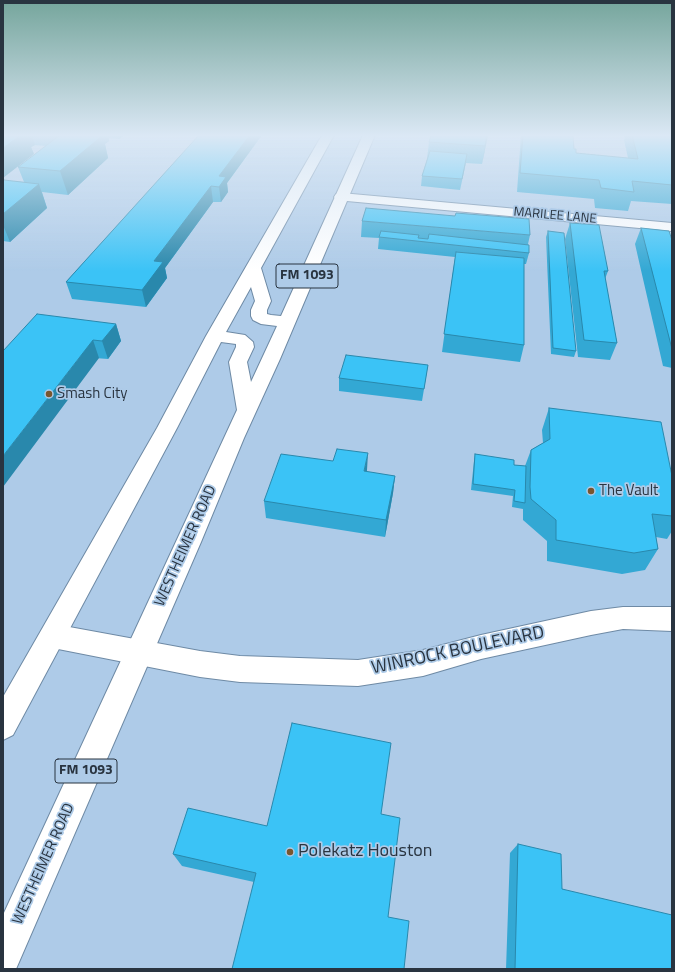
<!DOCTYPE html>
<style>
body{margin:0}
#map{position:relative;width:675px;height:972px;overflow:hidden;background:#aecbe8;font-family:"Titillium Web",sans-serif}
canvas{display:block}
.frame{position:absolute;inset:0;border:4px solid #293440;pointer-events:none}
</style>
<div id="map">
<canvas width="675" height="972"></canvas>
<div class="frame"></div>
</div>
<script>
const g = document.querySelector('canvas').getContext('2d');
g.lineJoin = 'round';
const shape = rows => new Path2D(rows.map(r => 'M' + r).join(''));
function stroke(path, color, width, dash) { g.strokeStyle = color; g.lineWidth = width; g.lineCap = dash ? 'butt' : 'round'; g.setLineDash(dash || []); g.stroke(path); }
function paint(path, color) { g.fillStyle = color; g.fill(path, 'evenodd'); }
function drawText(font, color, halo, rows, align = 'center') {
  g.font = font + ' "Titillium Web",sans-serif'; g.lineWidth = 3.5; g.setLineDash([]); g.textBaseline = 'middle'; g.strokeStyle = halo; g.fillStyle = color; for (const [text, x, y, turn = 0] of rows) {
    g.save(); g.translate(x, y); g.rotate((+turn || 0) * Math.PI / 180); g.textAlign = isNaN(turn) ? turn : align; if (halo) g.strokeText(text, 0, 0); g.fillText(text, 0, 0); g.restore();
  }
}
const street = shape([
 [341,193,672,223,672,231,336,200,334,197,336,194,341,193]
]);
const secondary = shape([
 [623,607,672,607,672,631,623,629,591,635,481,659,423,676,358,686,240,682,200,677,53,648,44,644,40,636,44,628,53,624,200,651,240,656,358,660,423,650,481,635,591,611,623,607]
]);
const primary = shape([
 [322,135,334,135,261,268,271,301,267,310,267,314,271,315,281,316,363,135,375,135,280,359,244,438,201,542,16,969,3,969,3,915,237,410,229,362,236,347,236,344,221,342,177,428,13,735,3,740,3,697,157,428,206,336,322,135],
 [251,287,255,301,251,310,251,316,253,320,261,324,277,326,251,382,247,362,254,347,253,342,245,335,226,332,251,287]
]);
const wall = shape([
 [3,135,124,135,119,139,109,138,109,141,105,144,108,158,68,195,42,192,47,208,10,242,3,241,3,181,24,182,18,167,46,146,35,145,31,147,34,154],
 [199,135,262,135,227,183,228,192,221,202,213,202,165,268,167,278,146,307,72,299,66,282],
 [431,135,488,135,482,164,466,163,460,190,421,186,422,176,427,159,429,142],
 [521,135,573,135,574,149,576,153,628,158,624,140,625,135,672,135,672,204,631,201,628,211,595,208,594,199,517,192],
 [362,221,530,235,528,244,529,253,526,264,524,264,524,345,520,362,442,352,455,257,378,249,379,238,361,237],
 [570,223,608,271,605,279,617,343,610,360,578,357,565,239],
 [641,228,672,240,672,368,663,366,635,244],
 [548,231,576,351,574,357,551,354,546,237],
 [116,324,121,341,108,359,3,351],
 [428,365,422,401,339,391,339,378],
 [549,408,672,476,672,531,667,539,656,537,658,549,645,570,622,574,547,561,547,541,523,520,523,509,512,507,513,496,471,490,474,461,475,454,514,465,525,466,531,450,543,443,542,430],
 [367,470,367,472,395,476,393,493,385,537,266,518,264,501],
 [381,814,388,917,404,969,254,882,182,866,173,854,267,826],
 [518,844,562,889,672,969,506,969,510,853]
]);
const shadedWall = shape([
 [20,135,32,135,35,145,31,147,34,154,3,178,3,148],
 [85,135,108,135,109,141,105,144,108,158,68,195,60,171],
 [118,135,124,135,119,139],
 [250,135,262,135,227,183,228,192,221,202,219,187,219,176],
 [487,135,488,135,482,164,485,146],
 [39,184,47,208,10,242,3,225,3,214],
 [211,186,213,202,165,268,167,278,146,307,142,290,154,261],
 [116,324,121,341,108,359,102,341],
 [93,340,99,358,3,487,3,456],
 [368,453,367,470,363,489,364,471],
 [395,476,393,493,385,537,386,520]
]);
const building = shape([
 [3,135,21,135,3,148,3,135],
 [60,135,103,135,60,171,18,167,60,135],
 [199,135,250,135,219,176,226,177,219,187,211,186,154,261,163,262,142,290,66,282,199,135],
 [431,135,487,135,485,146,429,142,431,135],
 [523,135,573,135,574,149,576,149,576,153,638,159,632,135,672,135,672,185,632,181,634,192,601,188,599,180,520,173,523,135],
 [430,151,467,154,462,179,422,176,430,151],
 [4,180,39,184,3,214,3,181,4,180],
 [366,208,455,216,456,213,529,219,530,235,362,221,366,208],
 [570,223,599,225,608,271,604,271,617,343,584,340,570,223],
 [641,228,669,231,672,240,672,349,641,228],
 [381,231,419,235,418,238,428,239,429,234,529,245,529,253,379,237,381,231],
 [548,231,564,233,576,351,553,348,548,231],
 [456,252,524,258,524,345,444,334,456,252],
 [37,314,116,324,102,341,93,340,3,456,3,351,37,314],
 [346,355,428,365,424,389,339,378,346,355],
 [549,408,661,422,672,476,672,516,652,514,658,549,634,553,556,540,556,520,531,499,530,487,531,450,550,439,549,408],
 [337,449,368,453,364,471,395,476,386,520,264,501,281,454,333,461,337,449],
 [475,454,514,460,514,465,526,466,525,503,514,501,515,490,473,484,475,454],
 [292,723,391,743,381,814,400,818,388,917,409,921,404,969,232,969,256,873,173,854,188,808,267,826,292,723],
 [518,844,561,854,562,889,672,915,672,969,515,969,518,844]
]);
const markers = [
 [49,394,4,"#79562e"],
 [591,491,4,"#79562e"],
 [290,852,4,"#79562e"]
];
const farStreetnames = [
 ["MARILEE LANE",555,216,5]
];
const shields = [
 [307,276,62],
 [86,771,62]
];
const shieldNames = [
 ["FM 1093",307,276],
 ["FM 1093",86,771]
];
const poiNames = [
 ["Smash City",57,394],
 ["The Vault",599,491]
];
const streetNames = [
 ["WESTHEIMER ROAD",186,546,-66],
 ["WESTHEIMER ROAD",44,864,-66]
];
const nearStreetnames = [
 ["WINROCK BOULEVARD",458,651,-12]
];
const nearPoinames = [
 ["Polekatz Houston",298,852]
];
stroke(street, '#6e8aa5', 2);
stroke(secondary, '#6e8aa5', 2);
stroke(primary, '#6e8aa5', 2);
paint(street, '#fff');
paint(secondary, '#fff');
paint(primary, '#fff');
paint(wall, '#33a8d4');
paint(shadedWall, '#2988ac');
paint(building, '#3bc3f6');
stroke(building, '#2988ac', 1);
const sky = g.createLinearGradient(0, 0, 0, 271);
sky.addColorStop(0, '#75a59c');
sky.addColorStop(0.5, '#dbe8f5');
sky.addColorStop(1, '#dbe8f500');
g.fillStyle = sky;
g.fillRect(0, 0, 675, 271);
for (const [x, y, r, color] of markers) { const dot = new Path2D(); dot.arc(x, y, r, 0, 2 * Math.PI); g.fillStyle = color; g.fill(dot); stroke(dot, '#aecbe8', 1.5); }
drawText('13px', '#293440', '#aecbe8', farStreetnames);
for (const [x, y, w] of shields) { const box = new Path2D(); box.roundRect(x - w / 2, y - 12, w, 24, 3); g.fillStyle = '#aecbe8'; g.fill(box); stroke(box, '#293440', 1); }
drawText('bold 14px', '#293440', null, shieldNames);
drawText('15px', '#293440', '#aecbe8', poiNames, 'left');
drawText('15px', '#293440', '#aecbe8', streetNames);
drawText('18px', '#293440', '#aecbe8', nearStreetnames);
drawText('18px', '#293440', '#aecbe8', nearPoinames, 'left');
</script>
